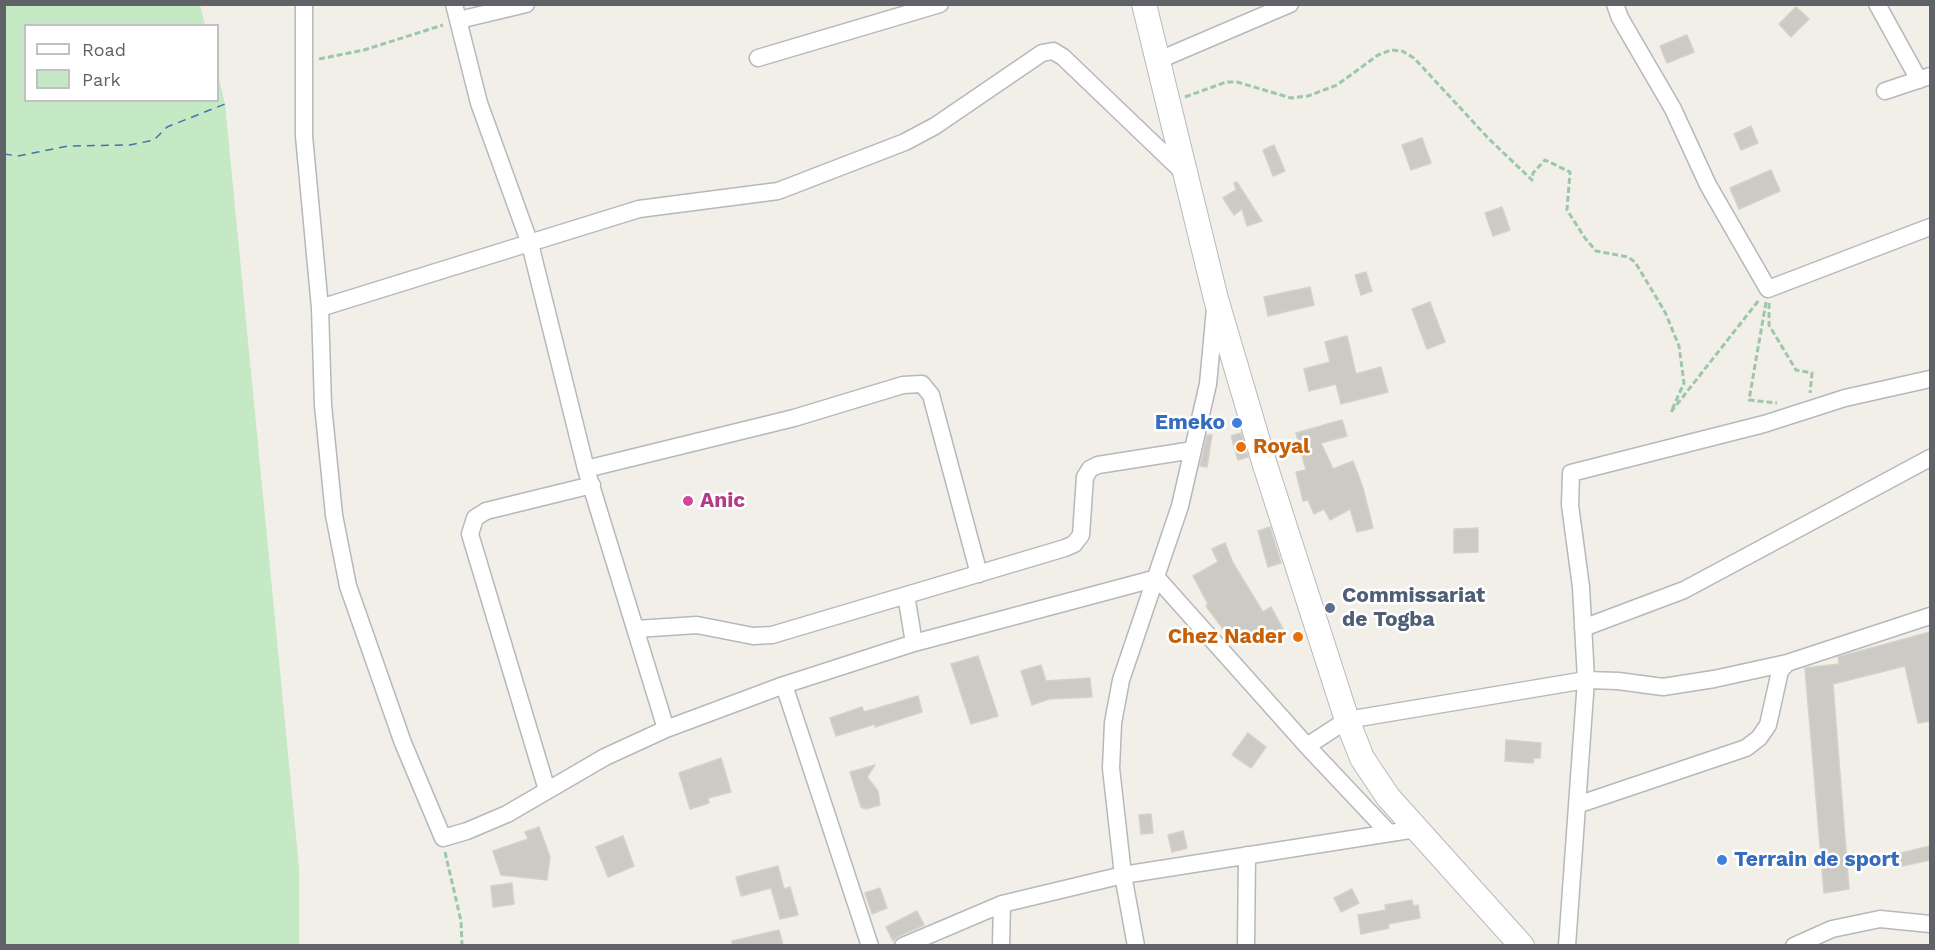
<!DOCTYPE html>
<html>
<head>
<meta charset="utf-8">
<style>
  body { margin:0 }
  #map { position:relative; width:1935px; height:950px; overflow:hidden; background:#f1efe8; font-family:"Work Sans",sans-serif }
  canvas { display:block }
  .frame { position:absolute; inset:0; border:6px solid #5f6368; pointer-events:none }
  .legend { position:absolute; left:24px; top:24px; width:195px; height:78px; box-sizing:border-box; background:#fff; border:2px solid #bfc1c3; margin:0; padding:8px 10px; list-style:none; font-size:18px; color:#5f6368 }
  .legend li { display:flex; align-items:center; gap:12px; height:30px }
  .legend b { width:30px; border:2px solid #bfc1c3 }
</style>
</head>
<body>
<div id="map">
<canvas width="1935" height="950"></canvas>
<div class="frame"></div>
<ul class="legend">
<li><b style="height:8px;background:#fff"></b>Road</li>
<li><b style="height:16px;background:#c5e8c5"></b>Park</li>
</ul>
</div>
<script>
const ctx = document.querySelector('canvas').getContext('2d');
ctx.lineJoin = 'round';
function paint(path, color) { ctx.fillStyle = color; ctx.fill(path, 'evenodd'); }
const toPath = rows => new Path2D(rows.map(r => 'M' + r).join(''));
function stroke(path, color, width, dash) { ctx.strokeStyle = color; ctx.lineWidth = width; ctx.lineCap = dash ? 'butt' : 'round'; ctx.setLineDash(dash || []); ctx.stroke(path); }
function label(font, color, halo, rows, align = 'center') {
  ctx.font = font + ' "Work Sans",sans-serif'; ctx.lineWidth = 5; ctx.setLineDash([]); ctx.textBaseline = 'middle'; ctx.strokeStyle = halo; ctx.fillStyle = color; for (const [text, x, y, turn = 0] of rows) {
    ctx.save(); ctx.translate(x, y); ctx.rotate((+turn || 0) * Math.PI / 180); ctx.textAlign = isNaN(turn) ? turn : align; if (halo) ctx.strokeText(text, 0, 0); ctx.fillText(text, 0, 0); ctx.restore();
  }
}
const green = toPath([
  [5,4,200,5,205,25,26,26,26,100,218,100,218,75,225,104,299,867,299,945,5,945]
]);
const ferry = toPath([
  [4,154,18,156,68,146,130,145,154,140,167,127,225,104]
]);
const building = toPath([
  [1796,7,1809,19,1791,37,1779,24,1796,7],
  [1687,35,1694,52,1667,63,1660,46,1687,35],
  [1751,126,1758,143,1741,150,1734,134,1751,126],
  [1422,138,1431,163,1411,170,1402,145,1422,138],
  [1274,145,1285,171,1273,176,1263,150,1274,145],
  [1771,170,1780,191,1739,209,1730,188,1771,170],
  [1237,182,1240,187,1262,221,1247,226,1242,209,1234,215,1223,198,1236,190,1234,183,1237,182],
  [1502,207,1510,230,1493,236,1485,213,1502,207],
  [1366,272,1372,291,1361,295,1355,275,1366,272],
  [1310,287,1314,305,1268,316,1264,297,1310,287],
  [1430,302,1445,342,1427,349,1412,309,1430,302],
  [1347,336,1356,374,1381,367,1388,392,1341,404,1336,384,1309,391,1304,369,1330,362,1325,342,1347,336],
  [1342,420,1347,436,1321,443,1333,469,1353,461,1363,488,1373,528,1357,532,1350,509,1330,520,1324,509,1314,514,1308,500,1303,501,1296,472,1306,470,1296,433,1342,420],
  [1241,433,1248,457,1238,460,1231,436,1241,433],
  [1207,435,1212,435,1207,467,1200,466,1207,435],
  [1270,527,1281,563,1268,567,1258,531,1270,527],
  [1478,528,1478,552,1454,553,1454,529,1478,528],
  [1225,543,1233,563,1263,612,1271,607,1283,629,1253,645,1248,636,1235,645,1206,606,1208,604,1193,576,1218,562,1212,549,1225,543],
  [1930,632,1930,721,1918,723,1905,666,1833,684,1849,889,1824,893,1805,668,1839,664,1838,657,1930,632],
  [978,656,998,716,971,724,951,664,978,656],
  [1041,665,1046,681,1090,678,1092,697,1049,699,1032,705,1021,671,1041,665],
  [918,696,922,712,875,727,875,724,836,736,830,718,862,707,864,712,918,696],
  [1248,733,1266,747,1251,768,1232,755,1248,733],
  [1506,740,1541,743,1540,758,1534,758,1533,763,1505,761,1506,740],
  [721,758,731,792,708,798,709,803,690,809,679,773,721,758],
  [875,765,867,777,878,791,880,805,866,809,861,807,850,772,875,765],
  [1151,814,1153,833,1141,834,1139,815,1151,814],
  [539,827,550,857,547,880,501,875,493,851,528,839,525,832,539,827],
  [1183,831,1187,848,1172,852,1168,835,1183,831],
  [623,836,634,866,608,877,596,847,623,836],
  [1930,846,1930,860,1898,867,1897,854,1930,846],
  [778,866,784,889,790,887,798,915,780,919,771,888,741,896,736,877,778,866],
  [512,883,514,904,493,907,491,886,512,883],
  [880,888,887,908,872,914,865,893,880,888],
  [1352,889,1359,903,1341,912,1334,898,1352,889],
  [1412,900,1413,906,1418,905,1420,918,1388,924,1389,928,1361,934,1358,915,1386,910,1385,905,1412,900],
  [917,911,924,925,899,936,893,941,886,927,917,911],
  [779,930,783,945,732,945,732,941,779,930]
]);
const path = toPath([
  [319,59,364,50,443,25],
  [1185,97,1226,82,1237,82,1291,98,1308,96,1337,85,1378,55,1391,50,1402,51,1414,58,1489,139,1532,180,1533,173,1545,160,1570,172,1567,210,1585,238,1596,251,1628,257,1635,262,1665,312,1679,346,1684,383,1671,412,1759,300],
  [1766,302,1749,400,1777,403],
  [1769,303,1769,325,1796,370,1812,373,1810,393],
  [445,852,461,921,462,946]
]);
const street = toPath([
  [304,4,304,136,320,308,323,405,334,515,348,586,403,743,443,838,467,831,507,814,605,757,666,729,784,685,914,643,1157,578,1307,746,1389,833],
  [454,4,479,103,530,244,586,469,666,729],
  [1615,4,1620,18,1673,109,1708,185,1768,289,1930,227],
  [1877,4,1919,80],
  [459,20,526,4],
  [758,58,940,4],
  [1159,60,1290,4],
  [1885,91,1930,76],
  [320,308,639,209,778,191,905,142,935,126,1042,53,1053,51,1063,57,1185,174],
  [586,469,794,418,903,385,922,384,931,395,979,574],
  [906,595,914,643],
  [1583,628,1684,590,1930,458],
  [636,629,697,625,753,636,772,635,1065,548,1074,544,1081,535,1085,477,1090,469,1098,465,1193,450],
  [784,685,870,946],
  [1307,746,1347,720,1586,680,1618,681,1663,687,1714,679,1787,663],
  [547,790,470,534,475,518,486,511,592,485],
  [1577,805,1746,748,1759,738,1768,725,1780,671,1787,663,1930,616],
  [903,946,1002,904,1123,875,1416,829],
  [1001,946,1002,904],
  [1136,946,1123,875,1111,768,1113,723,1121,680,1180,506,1208,384,1215,309],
  [1246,946,1247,855],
  [1567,946,1586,680,1581,587,1570,505,1571,473,1764,424,1845,398,1930,379],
  [1794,946,1832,929,1880,919,1930,924]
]);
const secondary = toPath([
  [1144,4,1216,299,1265,465,1347,720,1362,758,1388,797,1522,946]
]);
const markers = [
  [1237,423,6,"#3f7fe0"],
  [1241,447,6,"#e8710a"],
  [688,501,6,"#d1479c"],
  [1330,608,6,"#5c6f8a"],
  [1298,637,6,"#e8710a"],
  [1722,860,6,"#3f7fe0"]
];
const shopNames = [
  ["Emeko",1225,423],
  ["Terrain de sport",1734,860,"left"]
];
const foodNames = [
  ["Royal",1253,447],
  ["Chez Nader",1286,637,"right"]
];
const hotelNames = [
  ["Anic",700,501]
];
const serviceNames = [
  ["Commissariat",1342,596],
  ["de Togba",1342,620]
];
paint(green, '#c5e8c5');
stroke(ferry, '#4174aa', 1.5, [8, 6]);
paint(building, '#cccac5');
stroke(building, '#d6d1c6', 1.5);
stroke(street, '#b5b8bc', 19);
stroke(secondary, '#b6babf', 26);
stroke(path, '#9cc7a9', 3, [6, 3]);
stroke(street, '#fff', 16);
stroke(secondary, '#fff', 24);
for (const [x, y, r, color] of markers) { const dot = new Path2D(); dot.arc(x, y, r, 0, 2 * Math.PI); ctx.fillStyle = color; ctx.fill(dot); stroke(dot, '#fff', 2); }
label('bold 21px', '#366cbe', '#fff', shopNames, 'right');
label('bold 21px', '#c56008', '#fff', foodNames, 'left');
label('bold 21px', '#b23c85', '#fff', hotelNames, 'left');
label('bold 21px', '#4e5e75', '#fff', serviceNames, 'left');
</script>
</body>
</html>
